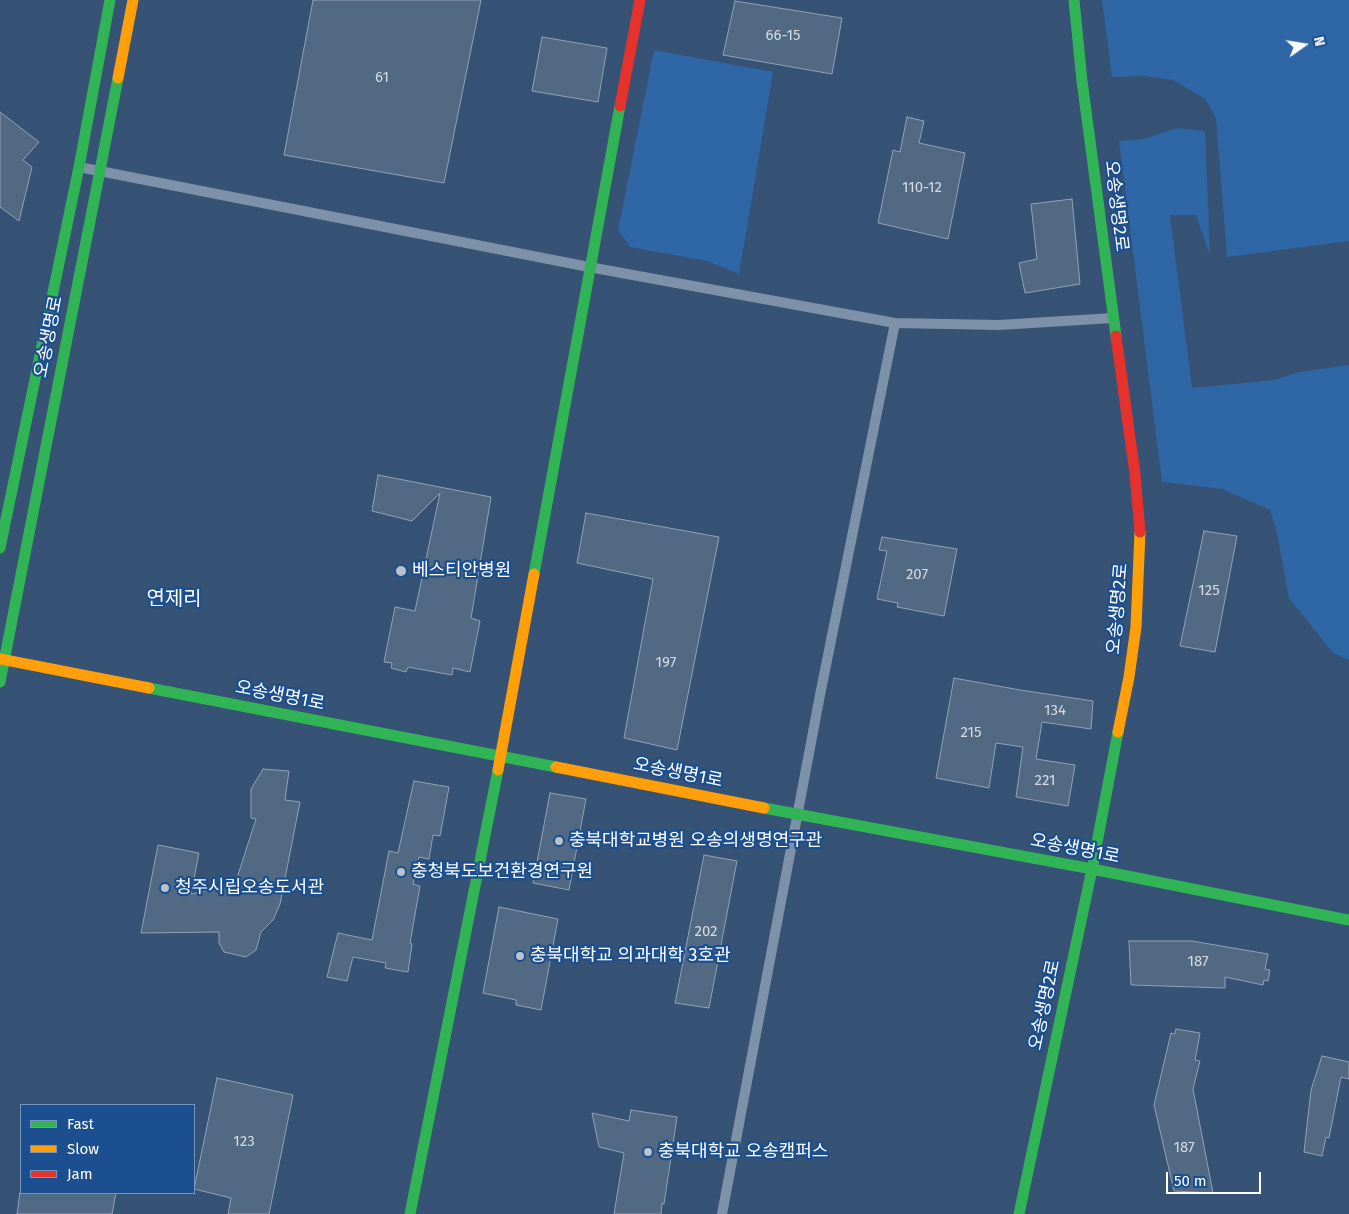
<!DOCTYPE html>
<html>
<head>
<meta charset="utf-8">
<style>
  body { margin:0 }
  #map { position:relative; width:1349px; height:1214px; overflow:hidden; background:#365274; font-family:"Fira Sans",sans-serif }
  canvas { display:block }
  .legend { position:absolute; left:20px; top:1104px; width:175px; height:90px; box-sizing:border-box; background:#1b4f8f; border:1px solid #7695bc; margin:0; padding:6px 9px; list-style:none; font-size:15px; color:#fff }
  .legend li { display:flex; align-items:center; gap:10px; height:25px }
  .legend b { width:25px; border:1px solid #7695bc }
  .north { position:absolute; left:1279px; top:20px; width:50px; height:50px; -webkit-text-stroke:4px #1b4f8f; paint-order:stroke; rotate:77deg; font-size:14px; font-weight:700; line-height:20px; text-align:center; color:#fff }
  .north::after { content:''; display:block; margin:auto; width:18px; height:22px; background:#fff; clip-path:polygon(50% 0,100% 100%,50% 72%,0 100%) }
  .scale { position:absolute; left:1166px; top:1172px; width:95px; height:22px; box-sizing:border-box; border:2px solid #fff; border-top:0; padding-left:6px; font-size:15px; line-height:18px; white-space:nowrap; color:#fff; -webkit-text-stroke:4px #1b4f8f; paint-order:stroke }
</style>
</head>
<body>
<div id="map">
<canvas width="1349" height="1214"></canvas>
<ul class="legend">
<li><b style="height:6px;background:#30b455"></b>Fast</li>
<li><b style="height:6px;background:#ff9f0a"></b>Slow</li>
<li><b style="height:6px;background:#e5322d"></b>Jam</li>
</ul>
<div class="north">N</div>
<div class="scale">50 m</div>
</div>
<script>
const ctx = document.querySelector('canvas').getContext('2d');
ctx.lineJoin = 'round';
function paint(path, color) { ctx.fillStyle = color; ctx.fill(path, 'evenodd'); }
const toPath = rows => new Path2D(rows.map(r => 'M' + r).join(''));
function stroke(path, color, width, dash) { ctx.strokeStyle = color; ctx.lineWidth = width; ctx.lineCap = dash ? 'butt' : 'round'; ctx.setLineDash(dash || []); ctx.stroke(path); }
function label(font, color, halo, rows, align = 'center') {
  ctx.font = font + ' "Fira Sans","Noto Sans KR",sans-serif'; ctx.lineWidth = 4.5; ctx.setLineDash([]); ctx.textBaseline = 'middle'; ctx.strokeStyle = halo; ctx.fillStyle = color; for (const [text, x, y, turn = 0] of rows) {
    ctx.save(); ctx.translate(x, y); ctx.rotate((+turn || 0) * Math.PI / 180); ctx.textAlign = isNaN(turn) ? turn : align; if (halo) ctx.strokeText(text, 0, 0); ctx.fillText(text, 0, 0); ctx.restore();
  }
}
const green = toPath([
  [1102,0,1349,0,1349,241,1227,257,1216,118,1205,99,1173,80,1144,76,1112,77],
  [654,50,773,72,739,274,707,261,630,247,618,230],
  [1176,128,1205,131,1210,256,1196,215,1170,215,1192,388,1274,380,1299,372,1349,365,1349,660,1333,653,1289,598,1277,533,1270,510,1222,489,1162,482,1119,141,1144,139]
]);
const building = toPath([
  [313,0,481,0,444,183,284,155,313,0],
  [735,1,842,18,832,74,723,55,735,1],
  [542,37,607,48,598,102,532,91,542,37],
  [0,112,39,142,23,160,32,167,19,221,0,207,0,112],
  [907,117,924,121,919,143,965,153,948,239,878,223,893,150,900,152,907,117],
  [1072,199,1080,284,1025,293,1019,263,1037,259,1031,204,1072,199],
  [378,475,491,497,471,618,480,621,470,672,453,668,452,675,408,667,406,672,391,668,392,663,384,662,395,607,415,611,440,493,412,521,372,511,378,475],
  [586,513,719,537,677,750,624,738,653,579,577,563,586,513],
  [1204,531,1237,536,1215,652,1180,646,1204,531],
  [882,537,957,549,944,616,897,607,898,603,877,599,887,551,879,550,882,537],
  [954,678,1020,690,1093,701,1091,729,1042,722,1036,759,1075,765,1068,806,1016,797,1023,747,996,743,989,788,936,778,954,678],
  [263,769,289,771,285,800,300,802,280,904,273,920,261,932,256,950,246,957,224,952,219,943,219,932,141,933,158,845,199,853,191,894,235,884,256,819,251,818,251,789,263,769],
  [414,781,449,787,440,836,433,835,429,859,419,857,413,884,420,886,410,943,412,944,408,972,385,968,386,963,353,957,347,981,327,977,338,933,372,940,389,851,398,853,414,781],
  [550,793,586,799,569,890,533,883,550,793],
  [704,855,737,861,709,1008,675,1003,704,855],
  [499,907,558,919,541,1010,516,1005,516,1000,483,993,499,907],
  [1129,941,1192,941,1268,954,1265,969,1270,970,1268,981,1264,980,1263,985,1225,977,1225,988,1131,985,1129,941],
  [1176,1029,1200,1033,1195,1060,1200,1061,1193,1089,1213,1193,1174,1191,1154,1105,1171,1033,1175,1034,1176,1029],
  [1322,1056,1349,1062,1349,1079,1341,1077,1329,1138,1326,1137,1322,1156,1304,1152,1311,1090,1322,1056],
  [217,1078,293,1095,269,1214,228,1214,231,1198,194,1189,217,1078],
  [631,1110,677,1117,664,1204,662,1203,661,1214,614,1214,624,1153,599,1147,592,1113,629,1121,631,1110],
  [20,1193,116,1193,112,1214,17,1214,20,1193]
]);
const street = toPath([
  [79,167,589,267,895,323,999,325,1113,318],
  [722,1214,820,695,895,323]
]);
const fast = toPath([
  [1074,0,1082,81,1116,336],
  [0,548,79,167,110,0],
  [534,574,620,106],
  [0,682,118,78],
  [149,688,556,767],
  [764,808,1092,869,1349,920],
  [410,1214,498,770],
  [1019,1214,1092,869,1118,732]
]);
const slow = toPath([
  [118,78,133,0],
  [0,659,149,688],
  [1118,732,1129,677,1136,627,1140,532],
  [556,767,764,808],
  [498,770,534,574]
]);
const jam = toPath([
  [620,106,640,0],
  [1116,336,1135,474,1140,532]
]);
const markers = [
  [401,571,6,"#b9c2ce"],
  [559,841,5,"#b9c2ce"],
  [401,872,5,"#b9c2ce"],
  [165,888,5,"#b9c2ce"],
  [520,956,5,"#b9c2ce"],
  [648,1152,5,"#b9c2ce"]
];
const numberNames = [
  ["66-15",783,36],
  ["61",382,78],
  ["110-12",922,188],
  ["207",917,575],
  ["125",1209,591],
  ["197",666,663],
  ["134",1055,711],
  ["215",971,733],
  ["221",1045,781],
  ["202",706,932],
  ["187",1198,962],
  ["123",244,1142],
  ["187",1184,1148]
];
const streetNames = [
  ["오송생명2로",1116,206,83],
  ["오송생명로",49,337,-79],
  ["오송생명2로",1118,609,-85],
  ["오송생명1로",280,696,11],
  ["오송생명1로",678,773,11],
  ["오송생명1로",1075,849,11],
  ["오송생명2로",1045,1005,-78]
];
const poiNames = [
  ["베스티안병원",412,571],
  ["충북대학교병원 오송의생명연구관",569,841],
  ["충청북도보건환경연구원",411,872],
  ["청주시립오송도서관",175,888],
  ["충북대학교 의과대학 3호관",530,956],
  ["충북대학교 오송캠퍼스",658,1152]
];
const quarterNames = [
  ["연제리",174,599]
];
paint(green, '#2f66a5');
paint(building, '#526984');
stroke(building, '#92a2b6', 1);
stroke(street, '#7d92a8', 10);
stroke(fast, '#30b455', 11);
stroke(slow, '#ff9f0a', 11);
stroke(jam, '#e5322d', 11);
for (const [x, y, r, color] of markers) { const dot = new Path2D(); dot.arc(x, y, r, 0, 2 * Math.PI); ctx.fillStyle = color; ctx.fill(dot); stroke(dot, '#1b4f8f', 2); }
label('15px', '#d4dae0', null, numberNames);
label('18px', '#fff', '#1b4f8f', streetNames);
label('18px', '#fff', '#1b4f8f', poiNames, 'left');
label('20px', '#fff', '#1b4f8f', quarterNames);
</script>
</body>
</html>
